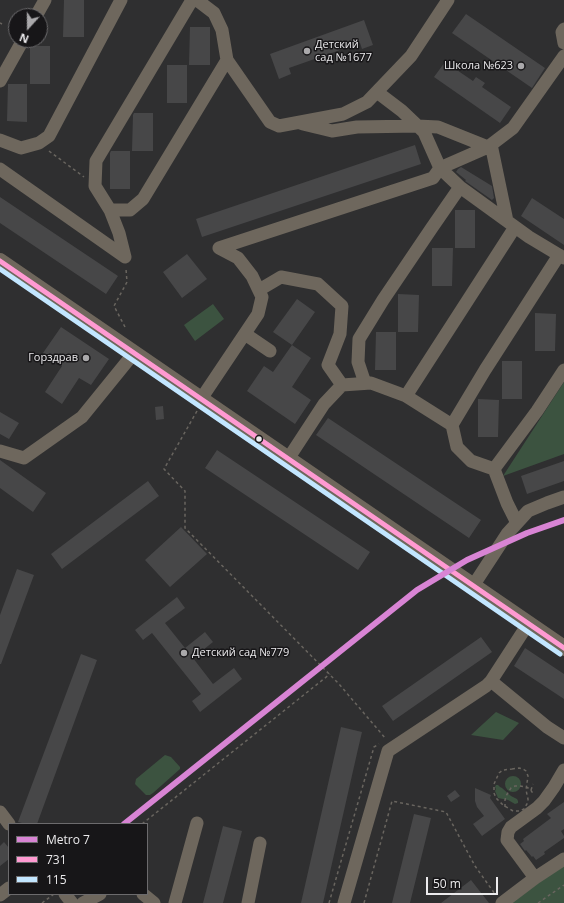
<!DOCTYPE html>
<html>
<head>
<meta charset="utf-8">
<style>
  body { margin:0 }
  #map { position:relative; width:564px; height:903px; overflow:hidden; background:#2f2f30; font-family:"Open Sans",sans-serif }
  canvas { display:block }
  .legend { position:absolute; left:8px; top:823px; width:140px; height:72px; box-sizing:border-box; background:#171618; border:1px solid #6c6b6d; margin:0; padding:5px 7px; list-style:none; font-size:12px; color:#ecebed }
  .legend li { display:flex; align-items:center; gap:8px; height:20px }
  .legend b { width:20px; border:1px solid #6c6b6d }
  .north { position:absolute; left:8px; top:8px; width:40px; height:40px; box-sizing:border-box; background:#171618; border:1px solid #6c6b6d; border-radius:50%; rotate:201deg; font-size:11px; font-weight:700; line-height:16px; text-align:center; color:#ecebed }
  .north::after { content:''; display:block; margin:auto; width:14px; height:18px; background:#aaa9ab; clip-path:polygon(50% 0,100% 100%,50% 72%,0 100%) }
  .scale { position:absolute; left:426px; top:877px; width:72px; height:18px; box-sizing:border-box; border:2px solid #ecebed; border-top:0; padding-left:5px; font-size:12px; line-height:14px; white-space:nowrap; color:#ecebed; -webkit-text-stroke:3px #171618; paint-order:stroke }
</style>
</head>
<body>
<div id="map">
<canvas width="564" height="903"></canvas>
<ul class="legend">
<li><b style="height:5px;background:#d884d4"></b>Metro 7</li>
<li><b style="height:5px;background:#ff9ad2"></b>731</li>
<li><b style="height:5px;background:#c2e6ff"></b>115</li>
</ul>
<div class="north">N</div>
<div class="scale">50 m</div>
</div>
<script>
const ctx = document.querySelector('canvas').getContext('2d');
ctx.lineJoin = 'round';
function paint(path, color) { ctx.fillStyle = color; ctx.fill(path, 'evenodd'); }
const toPath = rows => new Path2D(rows.map(r => 'M' + r).join(''));
function stroke(path, color, width, dash) { ctx.strokeStyle = color; ctx.lineWidth = width; ctx.lineCap = dash ? 'butt' : 'round'; ctx.setLineDash(dash || []); ctx.stroke(path); }
function label(font, color, halo, rows, align = 'center') {
  ctx.font = font + ' "Open Sans",sans-serif'; ctx.lineWidth = 3; ctx.setLineDash([]); ctx.textBaseline = 'middle'; ctx.strokeStyle = halo; ctx.fillStyle = color; for (const [text, x, y, turn = 0] of rows) {
    ctx.save(); ctx.translate(x, y); ctx.rotate((+turn || 0) * Math.PI / 180); ctx.textAlign = isNaN(turn) ? turn : align; if (halo) ctx.strokeText(text, 0, 0); ctx.fillText(text, 0, 0); ctx.restore();
  }
}
const green = toPath([
  [213,304,224,319,195,341,184,325],
  [564,382,564,454,503,476],
  [496,712,519,723,503,740,471,735],
  [165,755,171,757,180,767,180,769,153,793,150,795,146,795,135,784,136,779],
  '505 784a8 8 0 1 1 16 0a8 8 0 1 1-16 0Z',
  [496,785,498,785,500,787,502,788,511,796,517,799,518,801,518,803,515,804,508,800,498,798,495,791,496,789,495,787],
  [564,864,564,903,511,903]
]);
const building = toPath([
  [64,0,84,0,84,37,63,37],
  [466,14,545,68,532,88,452,33],
  [364,20,373,45,362,49,360,43,289,68,291,74,279,79,270,54],
  [190,27,210,27,210,65,189,65],
  [30,46,50,46,50,84,30,84],
  [445,62,473,81,476,77,485,83,482,87,511,107,500,123,434,77],
  [167,65,187,65,187,103,167,103],
  [8,84,27,84,27,122,7,121],
  [134,113,153,113,153,151,132,151,133,115],
  [415,145,421,164,202,237,196,219],
  [111,151,130,151,130,189,110,189,110,153],
  [461,167,492,186,494,198,492,200,465,181,466,180,456,172,458,169],
  [0,197,118,276,106,294,0,223],
  [532,198,564,219,564,245,521,216],
  [455,210,475,210,475,248,455,248],
  [432,248,453,248,452,286,432,286],
  [187,254,207,279,182,298,163,272],
  [398,294,419,295,418,332,398,332],
  [297,299,315,312,292,345,273,332],
  [535,313,556,314,555,351,535,351],
  [61,327,109,359,91,385,79,378,62,404,45,392,62,366,43,353],
  [376,332,396,332,396,370,375,370],
  [292,345,311,358,292,387,311,400,295,424,247,391,264,366,273,372],
  [502,361,522,361,522,399,502,399],
  [478,399,499,400,498,437,478,437],
  [163,406,164,419,156,420,155,407],
  [0,412,19,423,9,439,0,434],
  [328,418,481,520,469,538,316,435],
  [217,450,370,552,358,570,205,468],
  [0,460,46,493,33,512,0,488],
  [564,461,564,481,527,494,521,476],
  [148,481,159,496,62,569,51,554],
  [181,527,207,554,170,587,145,560],
  [17,569,34,575,1,664,0,664,0,615],
  [177,597,185,608,165,623,185,648,205,632,213,642,193,658,213,684,234,668,242,679,200,712,192,701,201,694,152,633,143,640,135,630],
  [481,637,492,652,393,721,382,706],
  [525,648,564,674,564,699,514,666],
  [81,654,97,660,37,824,26,824,18,822],
  [341,727,362,732,358,749,323,903,301,903],
  [475,788,491,795,490,798,505,819,482,836,473,824,484,816,477,807,475,801],
  [455,790,460,796,451,802,447,796],
  [564,802,564,829,561,831,564,836,564,838,544,852,545,854,536,860,533,856,532,857,526,850,525,851,520,844,524,841,523,839,551,818,547,814],
  [414,814,431,818,410,903,392,903],
  [223,826,242,831,223,903,203,903],
  [4,842,9,848,9,859,0,866,0,846],
  [471,880,489,903,441,903]
]);
const path = toPath([
  [0,23,2,24],
  [49,151,84,177],
  [125,327,114,306,127,282,126,269],
  [197,411,164,469,185,491,185,528,339,684,386,739],
  [512,769,519,768,523,769,526,771,528,776,526,790,528,799,528,802,524,809,519,811,513,811,503,805,496,798,494,793,494,784,499,773,503,770,512,769],
  [531,790,533,784],
  [505,807,505,800,506,796,511,788,515,786,520,786,526,787,530,789,534,795],
  [142,824,330,674],
  [42,903,54,894],
  [329,903,374,747,379,744],
  [364,903,392,801,446,812,475,866,495,894],
  [538,903,564,885]
]);
const minor = toPath([
  [192,0,96,161,95,186,110,210,130,210,143,199,227,60],
  [197,0,214,13,222,30,227,60,270,122,279,126,343,114,367,102,411,56,448,0],
  [36,16,45,0],
  [564,29,562,32,564,43],
  [0,81,23,40],
  [377,92,402,111,424,132,440,168,460,187,529,237,564,258],
  [303,124,332,131,357,127,417,126,438,127,488,147,492,149,507,221],
  [0,140,21,148,39,143,49,136,121,0],
  [0,169,125,257,119,233,110,210],
  [259,290,281,277,318,284,342,306,340,334,328,365,342,385],
  [245,334,270,351],
  [365,383,358,362,359,339,383,300,431,229,460,187],
  [406,396,515,227],
  [201,399,258,314,262,297,252,276,238,258,219,248,433,178,440,168,488,147,513,128,564,56],
  [452,425,485,370,559,255],
  [0,451,24,458,82,417,134,353],
  [288,459,324,404,342,385,371,383,406,396,452,425,457,447,471,461,494,469,507,503,517,523],
  [494,469,537,411,564,370],
  [473,586,507,534,528,511,547,503,564,497],
  [528,624,491,681,547,727,564,738],
  [0,812,9,824],
  [535,878,507,840,508,832,511,827,537,808,544,801,554,787,564,770],
  [65,894,72,903],
  [143,894,154,903],
  [0,895,9,888],
  [83,903,100,894],
  [175,903,197,823],
  [248,903,260,843],
  [344,903,388,751,486,686,491,681],
  [502,903,535,878,564,859]
]);
const major = toPath([
  [0,261,564,648]
]);
const bus1 = toPath([
  [0,261,564,648]
]);
const bus2 = toPath([
  [0,269,560,654]
]);
const metro1 = toPath([
  [124,824,417,590,467,560,527,533,564,520]
]);
const markers = [
  [307,51,4,"#aaa9ab"],
  [521,66,4,"#aaa9ab"],
  [86,358,4,"#aaa9ab"],
  [259,439,3.5,"#ecebed"],
  [184,653,4,"#aaa9ab"]
];
const poiNames = [
  ["Детский",315,45],
  ["сад №1677",315,58],
  ["Школа №623",513,66,"right"],
  ["Горздрав",78,358,"right"],
  ["Детский сад №779",192,653]
];
paint(green, '#3c5340');
paint(building, '#474748');
stroke(path, '#69655f', 1.5, [3, 3]);
stroke(minor, '#6e675d', 13);
stroke(major, '#6f675c', 16);
stroke(bus1, '#ff9ad2', 5);
stroke(bus2, '#c2e6ff', 5);
stroke(metro1, '#d884d4', 6);
for (const [x, y, r, color] of markers) { const dot = new Path2D(); dot.arc(x, y, r, 0, 2 * Math.PI); ctx.fillStyle = color; ctx.fill(dot); stroke(dot, '#171618', 1.5); }
label('11px', '#ecebed', '#171618', poiNames, 'left');
</script>
</body>
</html>
